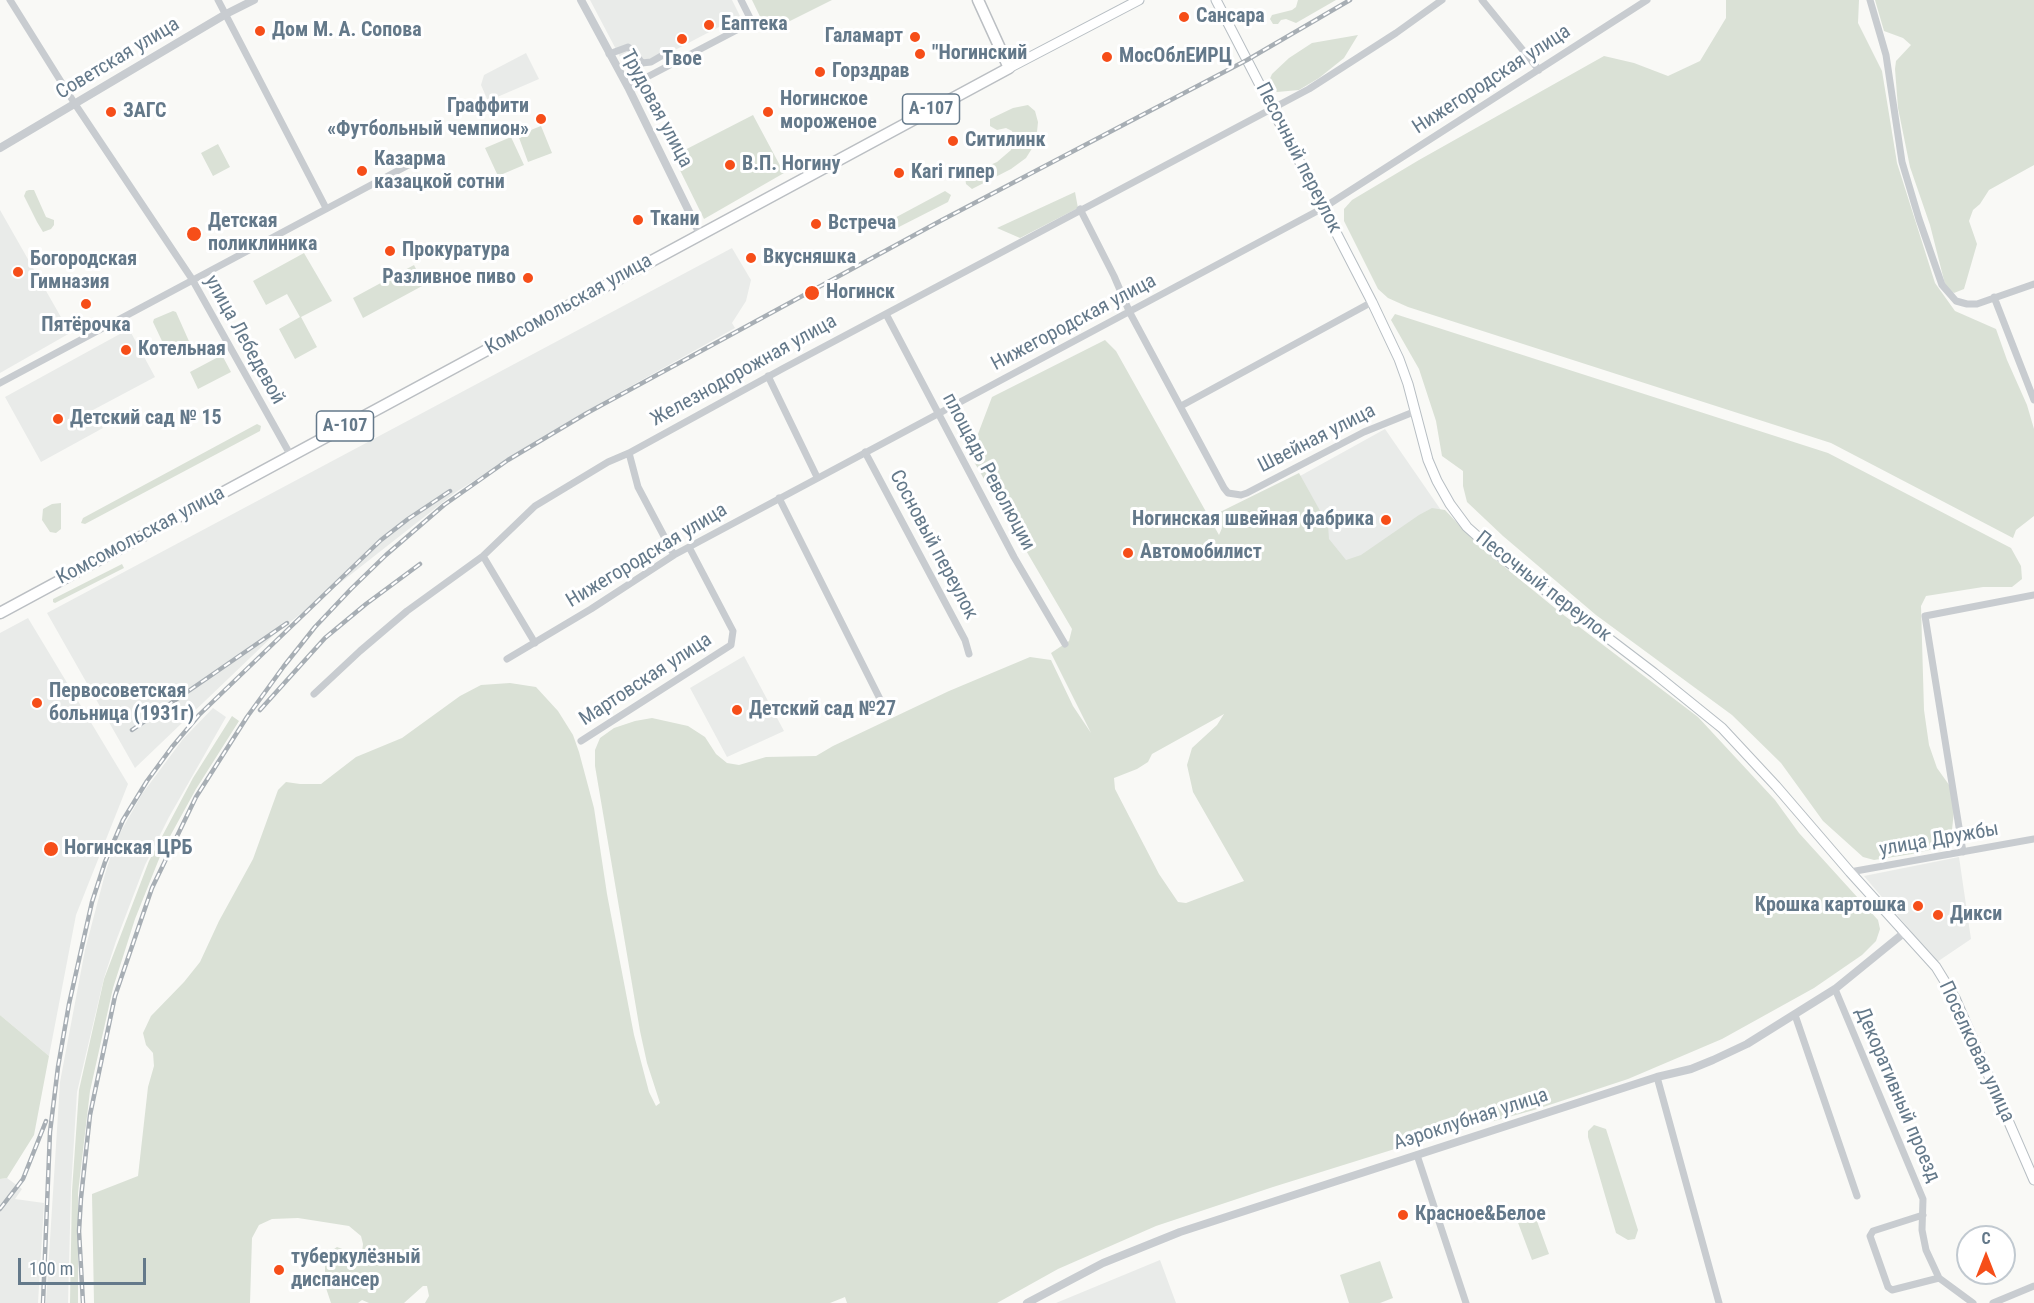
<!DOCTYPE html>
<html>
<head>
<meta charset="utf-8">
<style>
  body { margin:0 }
  #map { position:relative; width:2034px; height:1303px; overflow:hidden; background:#f9f9f6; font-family:"Roboto Condensed",sans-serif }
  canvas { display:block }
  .north { position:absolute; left:1956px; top:1225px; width:60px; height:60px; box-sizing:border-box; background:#fff; border:2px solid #c1c9d0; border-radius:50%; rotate:0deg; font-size:16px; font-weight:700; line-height:24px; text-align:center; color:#64798a }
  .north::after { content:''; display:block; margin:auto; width:21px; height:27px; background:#f64e19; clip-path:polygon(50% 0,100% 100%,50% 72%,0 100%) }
  .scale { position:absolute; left:18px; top:1258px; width:128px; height:27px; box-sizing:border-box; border:3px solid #64798a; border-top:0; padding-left:8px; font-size:18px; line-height:21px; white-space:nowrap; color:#64798a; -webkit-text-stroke:4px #fff; paint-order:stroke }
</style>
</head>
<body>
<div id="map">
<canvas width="2034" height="1303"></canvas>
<div class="north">С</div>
<div class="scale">100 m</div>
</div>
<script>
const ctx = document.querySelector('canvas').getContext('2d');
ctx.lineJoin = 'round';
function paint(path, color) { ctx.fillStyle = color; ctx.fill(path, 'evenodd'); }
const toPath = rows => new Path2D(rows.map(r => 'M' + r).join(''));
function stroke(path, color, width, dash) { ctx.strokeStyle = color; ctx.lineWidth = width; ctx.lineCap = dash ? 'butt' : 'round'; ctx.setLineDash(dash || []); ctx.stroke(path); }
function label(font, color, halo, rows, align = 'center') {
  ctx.font = font + ' "Roboto Condensed",sans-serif'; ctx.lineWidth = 6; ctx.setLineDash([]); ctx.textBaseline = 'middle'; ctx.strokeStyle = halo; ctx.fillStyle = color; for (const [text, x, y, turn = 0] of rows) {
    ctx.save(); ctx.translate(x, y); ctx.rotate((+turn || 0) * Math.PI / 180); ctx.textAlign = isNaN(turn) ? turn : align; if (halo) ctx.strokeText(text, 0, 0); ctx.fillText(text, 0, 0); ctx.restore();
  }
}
const built = toPath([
  [590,0,732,0,740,16,629,74],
  [526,53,539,79,488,101,481,85,484,75],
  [0,210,70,333,0,373],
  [732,248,751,280,746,301,732,323,735,328,581,414,456,492,275,634,135,768,47,613],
  [129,329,155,377,93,410,103,428,41,462,5,397],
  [1385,429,1443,513,1346,572,1291,481],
  [28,618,128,784,76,915,49,1056,0,1015,0,633],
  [744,656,784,731,727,757,690,688],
  [213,708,226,717,169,817,145,865,116,941,104,978,77,1092,71,1189,68,1303,46,1303,60,1082,85,950,105,874,116,840,142,794,183,739],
  [1959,857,1971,939,1937,962,1864,876],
  [7,1178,22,1189,15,1199,44,1203,38,1303,0,1303,0,1179],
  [1160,1260,1176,1303,1056,1303]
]);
const green = toPath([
  [752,0,832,0,774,29,774,28,767,31],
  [1298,0,1336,0,1296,23,1286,19,1281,20,1278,24,1273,24,1270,19,1272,15,1292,10,1296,7],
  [1726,0,1859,0,1858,23,1882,71,1897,163,1935,283,1955,311,1996,329,2007,360,2027,405,2034,429,2034,516,2016,530,2013,538,1831,443,1408,307,1388,298,1378,289,1344,221,1344,209,1352,200,1419,160,1604,56,1634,63,1668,76,1700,61,1726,18],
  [1875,0,2034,0,2034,165,1989,190,1980,204,1973,210,1969,221,1977,244,1964,289,1954,293,1946,288,1930,225,1910,167,1898,108,1895,69,1896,61,1911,45,1903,38,1884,31],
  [1358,35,1344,58,1319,78,1299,90,1277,92,1268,83,1272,74,1289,58,1312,43],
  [1028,105,1035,111,1038,122,1036,142,1026,158,1011,169,972,189,966,184,965,176,997,162,1011,150,1014,137,1012,131,1006,128,997,130,990,126,990,119,1013,108],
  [753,115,784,173,704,219,673,156],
  [541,126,552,153,528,162,518,135],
  [511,137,524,165,498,176,485,148],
  [218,144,230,167,213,176,201,153],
  [29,190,34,190,46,217,54,220,54,225,51,229,43,232,37,222,24,196,26,191],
  [945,191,951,195,948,202,893,230,889,227,889,221],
  [1075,192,1078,208,1020,238,997,228],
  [304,253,332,301,301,317,317,347,295,359,279,329,300,317,287,294,266,305,253,281],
  [414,265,424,285,363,318,353,298],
  [173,311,176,312,192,348,173,358,170,358,153,322,154,319],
  [1395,314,1828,453,2011,548,2021,566,2022,579,2012,587,1983,587,1926,596,1921,606,1924,710,1929,745,1937,768,1952,789,1955,802,1951,839,1938,848,1912,854,1874,860,1863,857,1823,821,1781,763,1732,715,1596,615,1503,536,1467,502,1463,486,1463,471,1442,456,1436,421,1419,369,1391,320],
  [1105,340,1116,351,1219,535,1222,528,1220,512,1299,473,1328,525,1329,539,1346,560,1361,555,1419,515,1432,508,1445,510,1479,546,1561,613,1698,717,1775,800,1799,833,1878,920,1880,929,1876,941,1862,955,1814,988,1722,1039,1628,1079,1534,1110,1414,1143,1273,1187,1156,1226,1058,1269,997,1303,847,1303,845,1297,830,1303,425,1303,429,1296,427,1286,423,1286,404,1303,369,1303,362,1300,358,1303,331,1303,325,1285,325,1265,328,1253,337,1247,345,1250,349,1259,356,1260,362,1253,363,1244,361,1236,349,1226,298,1218,272,1219,259,1225,252,1238,250,1303,94,1303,92,1194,138,1176,148,1087,154,1066,153,1053,146,1045,143,1033,151,1016,184,982,200,962,219,921,253,859,278,790,286,782,300,784,321,784,356,757,402,738,460,696,481,685,510,683,536,687,558,711,573,735,579,752,594,808,607,894,634,1035,649,1092,656,1106,660,1103,647,1063,640,1031,595,766,595,750,600,738,614,728,635,721,652,718,688,726,705,737,716,754,727,763,739,765,766,757,816,756,833,746,949,691,1030,657,1051,660,1073,706,1091,733,1051,653,1069,641,1072,629,970,455,992,397],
  [1224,714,1217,725,1192,748,1187,765,1193,792,1244,881,1186,903,1178,902,1159,874,1115,789,1114,778,1137,769,1148,762,1152,754],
  [222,355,231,372,198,389,190,372],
  [257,424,261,426,260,431,85,524,81,523,83,518],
  [61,503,61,529,56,533,50,532,42,520,43,509,52,504],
  [122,564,124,568,55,603,53,602,53,599],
  [232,716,239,721,196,789,163,849,135,919,113,988,90,1091,78,1193,78,1303,70,1303,72,1191,79,1090,104,979,149,861,193,778],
  [0,1015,49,1056,34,1135,7,1178,0,1179],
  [1594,1125,1606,1129,1638,1230,1635,1239,1628,1240,1616,1233,1588,1137,1588,1131],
  [1534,1213,1549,1254,1532,1260,1517,1220],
  [1380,1261,1393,1298,1380,1303,1349,1303,1340,1275]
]);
const minor = toPath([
  [10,0,75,104,192,279,291,456],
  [218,0,326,208],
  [1482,0,1539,70],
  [1870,0,1886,55,1902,162,1919,219,1942,285,1956,301,1967,304,1977,304,2034,284],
  [609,54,628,47,634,52,642,63,651,62,663,55,676,64],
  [628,87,752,22,741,0],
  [1080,209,1114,276,1130,313,1224,488,1228,493,1241,495,1247,493,1364,432,1416,411],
  [1994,297,2034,400],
  [886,314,1014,557,1065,644],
  [768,376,817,477],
  [0,383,416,161],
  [1181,406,1372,302],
  [865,452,965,640,969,654],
  [629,453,638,487,674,555],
  [779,498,880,699],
  [483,556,535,643],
  [507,659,591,609,674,555,1323,208,1647,0],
  [314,694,360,651,407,611,483,556,535,506,608,462,629,453,782,369,1309,89,1396,33,1442,0],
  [581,741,731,645,733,631,689,547],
  [1963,852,1925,616,2034,595],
  [1850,872,2034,839],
  [1835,989,1923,1199,1922,1230,1926,1250,1939,1278,1973,1303],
  [1795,1015,1857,1196],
  [1657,1077,1719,1303],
  [1417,1155,1466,1303],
  [1923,1215,1873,1231,1870,1236,1888,1287,1892,1290,1939,1278],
  [1993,1303,2034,1286]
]);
const tertiary = toPath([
  [581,0,628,87,700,234],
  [0,148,226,14,254,0],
  [1027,1303,1103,1263,1180,1232,1657,1077,1691,1069,1713,1060,1747,1044,1835,989,1905,932]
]);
const secondary = toPath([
  [1216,0,1372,302,1399,359,1408,384,1428,460,1437,481,1450,504,1467,527,1495,552,1654,673,1722,728,1776,786,1850,872,1936,967,1955,998,2034,1180],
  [1009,68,1139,0]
]);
const primary = toPath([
  [0,613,1009,68,978,0]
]);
const rail = toPath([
  [260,710,325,638,366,604,420,564],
  [132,730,287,623],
  [0,1209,23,1179,46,1121],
  [43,1303,50,1132,58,1067,69,1004,92,902,105,862,123,820,147,781,172,747,199,715,381,540,408,519,450,491],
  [83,1303,79,1231,81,1198,90,1115,115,996,152,888,196,797,247,717,284,666,315,627,351,589,386,555,444,505,508,460,587,413,942,220,1247,60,1350,0]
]);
const markers = [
  [1184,17,6,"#f64e19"],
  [709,25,6,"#f64e19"],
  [260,31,6,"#f64e19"],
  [915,37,6,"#f64e19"],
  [682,39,6,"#f64e19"],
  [920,54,6,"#f64e19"],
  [1107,57,6,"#f64e19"],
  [820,72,6,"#f64e19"],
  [111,112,6,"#f64e19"],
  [768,112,6,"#f64e19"],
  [541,119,6,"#f64e19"],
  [953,141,6,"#f64e19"],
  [730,165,6,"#f64e19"],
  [362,171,6,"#f64e19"],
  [899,173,6,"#f64e19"],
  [638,220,6,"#f64e19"],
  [816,224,6,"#f64e19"],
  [194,234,8,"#f64e19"],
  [390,251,6,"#f64e19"],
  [751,258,6,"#f64e19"],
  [18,272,6,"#f64e19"],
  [528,278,6,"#f64e19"],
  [812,293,8,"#f64e19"],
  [86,304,6,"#f64e19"],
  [126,350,6,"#f64e19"],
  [58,419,6,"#f64e19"],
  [1386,520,6,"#f64e19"],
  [1128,553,6,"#f64e19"],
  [37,703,6,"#f64e19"],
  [737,710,6,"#f64e19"],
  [51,849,8,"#f64e19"],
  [1918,906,6,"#f64e19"],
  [1938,915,6,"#f64e19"],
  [1403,1215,6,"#f64e19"],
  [279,1270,6,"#f64e19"]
];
const shields = [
  [931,109,57],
  [345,426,57]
];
const shieldNames = [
  ["А-107",931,109],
  ["А-107",345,426]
];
const poiNames = [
  ["Сансара",1196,17],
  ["Еаптека",721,25],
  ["Дом М. А. Сопова",272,31],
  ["Галамарт",903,37,"right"],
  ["\"Ногинский",932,54],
  ["МосОблЕИРЦ",1119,57],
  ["Твое",682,60,"center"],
  ["Горздрав",832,72],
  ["Ногинское",780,100],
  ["мороженое",780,123],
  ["Граффити",529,107,"right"],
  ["«Футбольный чемпион»",529,130,"right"],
  ["ЗАГС",123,112],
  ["Ситилинк",965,141],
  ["Казарма",374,160],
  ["казацкой сотни",374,183],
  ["В.П. Ногину",742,165],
  ["Kari гипер",911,173],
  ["Ткани",650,220],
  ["Детская",208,222],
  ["поликлиника",208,245],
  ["Встреча",828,224],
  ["Прокуратура",402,251],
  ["Вкусняшка",763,258],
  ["Богородская",30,260],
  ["Гимназия",30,283],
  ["Разливное пиво",516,278,"right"],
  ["Ногинск",826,293],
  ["Пятёрочка",86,326,"center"],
  ["Котельная",138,350],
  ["Детский сад № 15",70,419],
  ["Ногинская швейная фабрика",1374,520,"right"],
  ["Автомобилист",1140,553],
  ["Первосоветская",49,692],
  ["больница (1931г)",49,715],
  ["Детский сад №27",749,710],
  ["Ногинская ЦРБ",64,849],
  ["Крошка картошка",1906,906,"right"],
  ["Дикси",1950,915],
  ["Красное&Белое",1415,1215],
  ["туберкулёзный",291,1258],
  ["диспансер",291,1281]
];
const streetNames = [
  ["Советская улица",118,59,-31],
  ["Нижегородская улица",1492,80,-33],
  ["Трудовая улица",656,109,62],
  ["Песочный переулок",1298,158,63],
  ["Комсомольская улица",569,305,-29],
  ["Нижегородская улица",1074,323,-28],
  ["улица Лебедевой",244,340,61],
  ["Железнодорожная улица",744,371,-29],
  ["Швейная улица",1317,439,-27],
  ["площадь Революции",988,472,62],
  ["Комсомольская улица",141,536,-28],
  ["Сосновый переулок",933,545,62],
  ["Нижегородская улица",647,556,-31],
  ["Песочный переулок",1543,587,38],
  ["Мартовская улица",646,680,-33],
  ["улица Дружбы",1939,840,-10],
  ["Поселковая улица",1976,1052,65],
  ["Декоративный проезд",1897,1095,67],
  ["Аэроклубная улица",1471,1120,-18]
];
paint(built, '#e9ebe9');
paint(green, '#dae1d6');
stroke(secondary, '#b7bec3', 11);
stroke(primary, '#bbbfc3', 13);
stroke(minor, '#c8ccd0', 7);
stroke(tertiary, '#c8ccd0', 8);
stroke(secondary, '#fff', 9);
stroke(primary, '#fff', 10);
stroke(rail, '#a7aeb4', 4.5);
stroke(rail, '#fff', 2, [7]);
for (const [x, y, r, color] of markers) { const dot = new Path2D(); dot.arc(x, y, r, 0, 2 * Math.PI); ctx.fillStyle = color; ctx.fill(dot); stroke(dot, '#fff', 2); }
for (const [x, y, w] of shields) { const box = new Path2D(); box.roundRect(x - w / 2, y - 15, w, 30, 4.5); ctx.fillStyle = '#fff'; ctx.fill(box); stroke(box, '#64798a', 1.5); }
label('bold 18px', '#64798a', null, shieldNames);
label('bold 20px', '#64798a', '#fff', poiNames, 'left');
label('20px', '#64798a', '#fff', streetNames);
</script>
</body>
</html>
